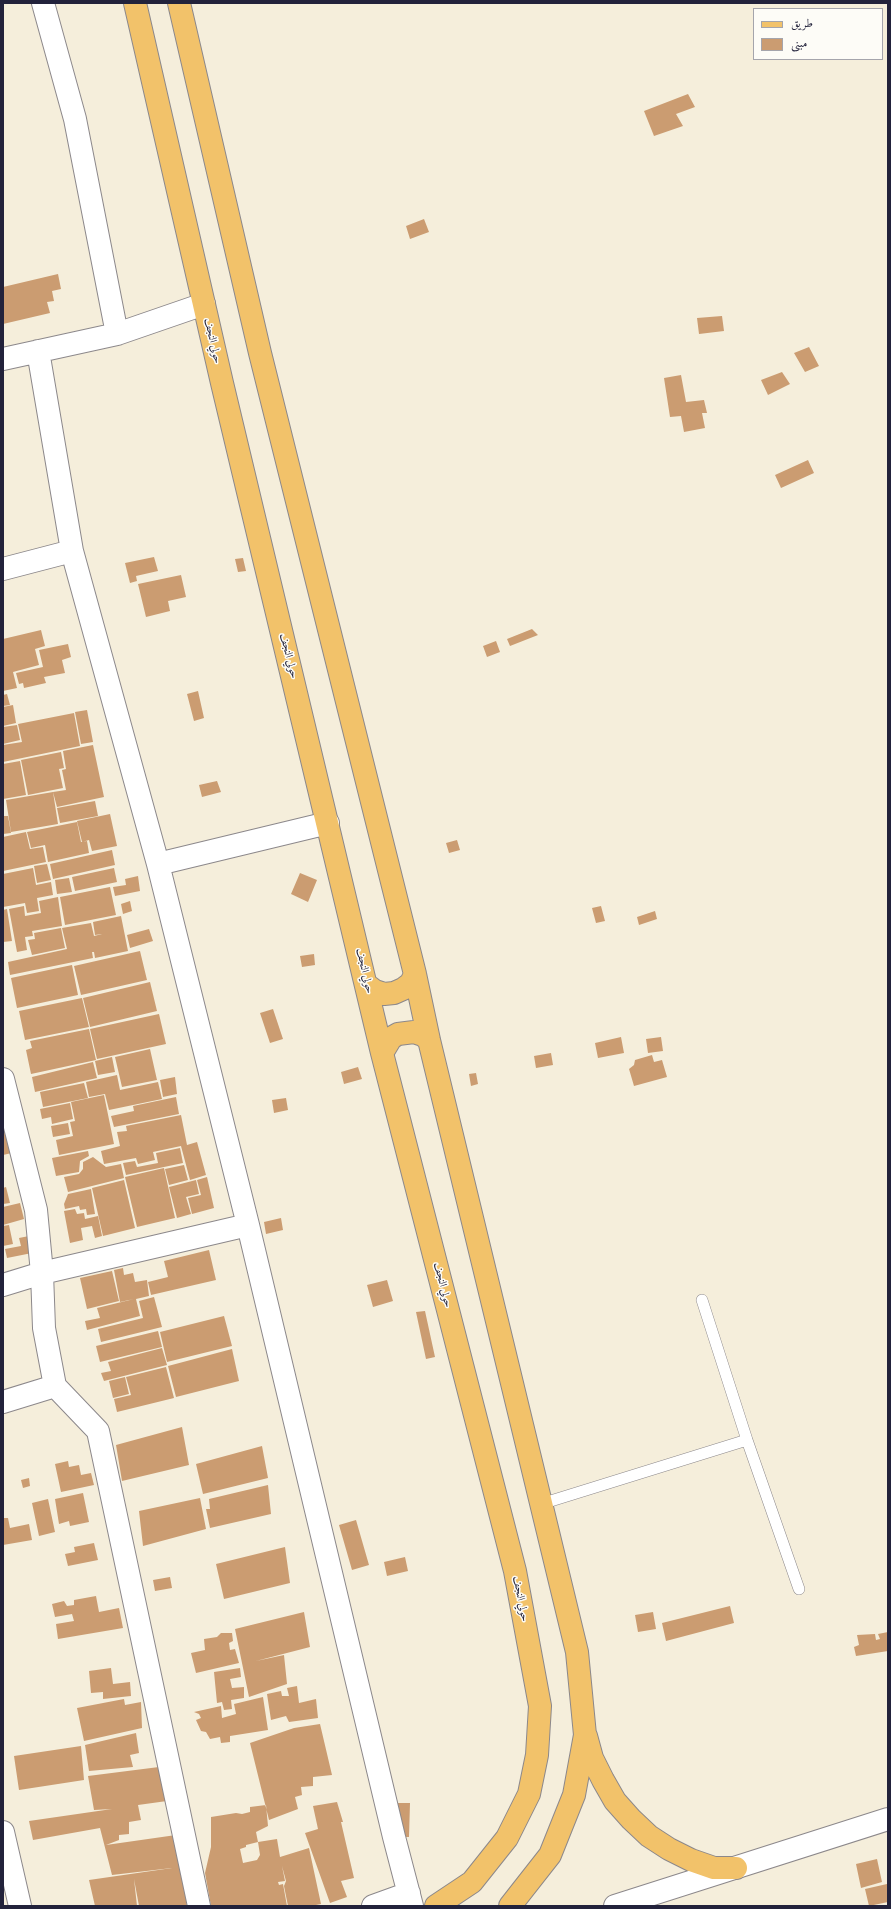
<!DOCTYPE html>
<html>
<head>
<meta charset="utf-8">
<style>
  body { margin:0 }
  #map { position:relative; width:891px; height:1909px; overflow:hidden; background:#f5eedb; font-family:"IM FELL English",Amiri,serif }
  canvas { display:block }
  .frame { position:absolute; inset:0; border:4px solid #22223b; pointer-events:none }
  .legend { position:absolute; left:753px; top:8px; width:130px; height:52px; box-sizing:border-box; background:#fdfcf7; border:1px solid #a5a5ac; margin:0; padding:5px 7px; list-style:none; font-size:12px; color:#22223b }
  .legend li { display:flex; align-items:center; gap:8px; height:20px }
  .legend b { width:20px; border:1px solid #a5a5ac }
</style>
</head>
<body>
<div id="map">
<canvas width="891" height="1909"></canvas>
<div class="frame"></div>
<ul class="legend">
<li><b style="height:5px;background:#f2c26a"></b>طريق</li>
<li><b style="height:11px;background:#cb9c71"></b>مبنى</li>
</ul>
</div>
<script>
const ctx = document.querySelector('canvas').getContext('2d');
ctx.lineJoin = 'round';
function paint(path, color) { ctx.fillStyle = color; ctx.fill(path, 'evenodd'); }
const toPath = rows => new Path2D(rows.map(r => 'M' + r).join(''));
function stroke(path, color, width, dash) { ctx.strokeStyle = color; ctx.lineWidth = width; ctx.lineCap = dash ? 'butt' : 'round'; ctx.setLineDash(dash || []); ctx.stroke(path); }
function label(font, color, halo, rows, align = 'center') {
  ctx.font = font + ' "IM FELL English",Amiri,serif'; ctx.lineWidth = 3; ctx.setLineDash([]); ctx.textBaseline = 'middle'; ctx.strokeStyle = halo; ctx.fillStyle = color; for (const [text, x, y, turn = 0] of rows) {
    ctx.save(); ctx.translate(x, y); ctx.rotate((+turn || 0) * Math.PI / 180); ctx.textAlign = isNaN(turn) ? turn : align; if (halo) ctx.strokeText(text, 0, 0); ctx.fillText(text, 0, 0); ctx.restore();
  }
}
const building = toPath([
  [688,94,695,107,676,114,683,126,654,136,644,111],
  [424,219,429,232,410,239,406,226],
  [58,274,61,289,52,291,54,301,47,302,50,313,3,324,3,287],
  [722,316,724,331,699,334,697,318],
  [809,347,819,366,805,372,794,353],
  [782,372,790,384,768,395,761,380],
  [681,375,686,402,704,400,707,413,702,413,705,428,684,432,681,416,670,417,664,378],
  [808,460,814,473,781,488,775,475],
  [154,557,158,571,136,576,137,581,130,583,125,563],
  [243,558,246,571,238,572,235,559],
  [181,575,186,597,168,601,170,611,146,617,138,584],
  [532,629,538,635,510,646,507,639],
  [41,630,45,646,35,649,39,665,13,672,17,688,3,691,3,639],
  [496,641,500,652,487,657,483,646],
  [68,644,71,657,62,660,65,673,44,677,46,683,24,688,23,683,19,684,16,673,43,667,39,650],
  [198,691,204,718,194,721,187,694],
  [7,694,10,705,3,706,3,695],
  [13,705,16,723,3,726,3,707],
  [87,710,93,742,81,744,75,712],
  [74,713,80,746,3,762,3,745,22,742,18,724],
  [17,725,20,740,3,744,3,727],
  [93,745,104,797,57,807,53,792,66,790,62,770,66,769,63,751],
  [61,752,64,768,59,769,63,788,28,795,21,760],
  [20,761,26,795,3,799,3,764],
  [217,781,221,792,202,797,199,785],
  [53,792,58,824,11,832,6,800],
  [95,801,98,816,60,823,57,808],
  [110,814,117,846,92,851,89,840,82,842,77,821],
  [3,816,8,816,11,833,3,834],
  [77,822,81,842,87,841,89,853,48,862,45,845,31,848,27,832],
  [26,832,30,849,43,847,46,862,3,871,3,837],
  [457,840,460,850,449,853,446,843],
  [112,850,115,865,53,879,50,864],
  [47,864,51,880,37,883,34,866],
  [33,868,36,885,51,882,53,895,37,898,39,911,27,913,25,903,3,907,3,874],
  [114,868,117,882,75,891,72,877],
  [300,873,317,880,308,902,291,894],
  [138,876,140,891,115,896,113,887,126,885,125,879],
  [69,878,72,892,57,894,55,880],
  [110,887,116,915,65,925,60,897],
  [58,897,62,926,32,931,33,936,25,937,27,950,17,952,9,909,24,906,25,916,41,913,39,901],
  [130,901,132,911,123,914,121,904],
  [601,906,605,921,596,923,592,908],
  [7,909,12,941,3,942,3,910],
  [655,911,657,919,639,925,637,917],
  [121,916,128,951,95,958,94,952,92,952,93,958,10,975,8,962,67,949,62,928,91,923,94,936,102,934,95,935,93,922],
  [61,928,65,948,32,955,28,940,35,939,34,933],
  [149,929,153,941,130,948,127,935],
  [140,951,147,980,81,995,74,966],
  [314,954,315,965,302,967,300,956],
  [72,965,78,995,17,1008,11,978],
  [150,982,157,1011,90,1027,83,998],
  [82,998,89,1027,25,1040,19,1011],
  [273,1009,283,1039,270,1043,260,1013],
  [159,1014,166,1044,97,1059,90,1029],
  [89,1029,96,1060,31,1074,26,1050,32,1048,30,1041],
  [621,1037,624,1053,598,1058,595,1043],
  [661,1037,663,1051,648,1053,646,1039],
  [150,1049,157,1080,122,1087,115,1057],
  [551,1053,553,1065,536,1068,534,1056],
  [652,1055,654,1062,662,1060,667,1077,634,1086,629,1069,634,1065,635,1060],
  [112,1057,115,1072,98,1075,95,1061],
  [93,1062,97,1078,35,1092,32,1077],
  [358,1067,362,1079,344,1084,341,1072],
  [476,1073,478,1084,471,1086,469,1074],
  [117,1075,120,1090,158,1082,162,1099,109,1110,105,1094,89,1097,86,1082],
  [175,1077,177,1094,163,1097,160,1080],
  [84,1083,88,1098,43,1107,40,1092],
  [104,1095,114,1144,59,1155,56,1140,73,1136,70,1122,75,1121,71,1102],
  [176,1097,179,1114,114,1127,111,1116,134,1111,133,1106],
  [286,1098,288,1110,274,1113,272,1100],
  [70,1103,73,1119,52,1124,51,1117,42,1119,40,1109],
  [181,1115,187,1145,197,1142,206,1175,190,1180,181,1146,153,1152,155,1160,138,1164,136,1158,104,1164,101,1151,120,1146,117,1132,127,1131,126,1126],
  [3,1119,16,1152,3,1155],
  [68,1123,70,1134,53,1137,51,1126],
  [180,1148,183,1163,126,1175,123,1163,135,1161,137,1167,158,1163,156,1153],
  [88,1151,89,1156,80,1161,79,1172,56,1176,52,1158],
  [93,1157,106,1167,121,1164,124,1178,68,1192,64,1177,79,1174,83,1169,83,1162],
  [184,1165,188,1180,169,1185,165,1169],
  [164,1168,175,1218,137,1227,125,1177],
  [207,1177,214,1208,192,1214,188,1198,201,1195,197,1180],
  [124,1180,135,1228,103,1236,92,1188],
  [196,1180,199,1194,186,1197,191,1214,177,1218,169,1187],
  [6,1187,10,1203,3,1204,3,1188],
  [91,1189,95,1214,87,1215,86,1209,80,1210,79,1206,65,1209,64,1204,68,1194],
  [20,1203,24,1219,3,1225,3,1207],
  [75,1209,77,1214,84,1213,85,1219,98,1216,102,1236,95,1238,92,1226,81,1228,83,1240,70,1243,64,1211],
  [281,1218,283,1230,266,1234,264,1222],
  [9,1225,13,1244,3,1246,3,1226],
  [34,1235,37,1252,7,1258,5,1249,21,1246,19,1238],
  [209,1250,216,1280,151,1295,148,1282,168,1277,164,1261],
  [123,1268,124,1275,133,1273,135,1282,147,1280,149,1296,136,1299,140,1316,87,1330,85,1321,100,1318,97,1308,134,1299,120,1302,114,1270],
  [112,1271,119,1301,87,1309,80,1278],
  [387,1280,393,1301,373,1307,367,1285],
  [154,1297,162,1327,101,1342,98,1329,143,1318,139,1301],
  [425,1311,435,1357,426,1359,416,1312],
  [224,1316,232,1346,167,1362,160,1332],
  [158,1331,162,1347,100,1362,96,1346],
  [162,1348,167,1365,104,1381,101,1373,111,1371,108,1362],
  [232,1349,239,1381,176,1397,168,1366],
  [166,1367,174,1398,117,1412,114,1399,131,1395,126,1377],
  [125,1377,129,1394,113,1398,109,1381],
  [182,1427,189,1465,122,1481,116,1445],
  [262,1446,268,1478,203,1494,196,1464],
  [68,1461,69,1467,79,1465,81,1475,91,1473,94,1485,61,1492,55,1464],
  [29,1478,30,1486,23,1488,21,1480],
  [268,1485,271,1514,210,1528,206,1509,210,1509,209,1499],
  [83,1493,89,1522,70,1526,69,1521,59,1524,55,1499],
  [200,1498,206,1529,143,1546,139,1511],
  [48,1499,55,1532,39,1536,32,1503],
  [3,1518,8,1518,10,1528,29,1524,32,1540,3,1545],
  [356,1520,369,1565,352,1570,339,1525],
  [94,1543,98,1560,68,1566,65,1554,75,1552,74,1547],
  [285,1547,290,1583,224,1599,216,1564],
  [405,1557,408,1571,387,1576,384,1562],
  [170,1577,172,1588,155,1591,153,1580],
  [96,1596,99,1612,119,1608,123,1628,58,1639,56,1624,74,1621,72,1614,55,1617,52,1604,64,1601,67,1606,74,1605,74,1600],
  [730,1606,734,1623,666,1641,662,1623],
  [304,1612,310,1647,256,1661,284,1655,287,1684,249,1697,235,1629],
  [653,1612,656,1629,638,1632,635,1615],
  [888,1632,888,1651,856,1656,854,1647,859,1645,857,1635,875,1634,876,1640,880,1639,878,1634],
  [221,1633,232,1633,233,1641,229,1643,230,1650,235,1649,239,1663,196,1673,191,1653,205,1650,204,1639,217,1637],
  [111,1668,113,1684,130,1682,131,1696,103,1699,103,1692,91,1693,89,1671],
  [240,1668,241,1677,230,1679,232,1688,244,1687,244,1698,231,1700,232,1709,224,1710,222,1702,217,1703,214,1672],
  [297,1686,299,1703,316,1699,318,1718,289,1722,286,1716,271,1720,267,1694,281,1691,282,1696,289,1696,287,1688],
  [263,1697,268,1730,230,1736,230,1742,221,1743,220,1737,210,1739,206,1732,201,1731,196,1720,201,1718,199,1714,194,1712,221,1706,222,1718,236,1714,234,1704],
  [124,1699,125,1705,141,1702,142,1728,84,1741,77,1708],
  [320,1724,332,1775,313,1777,313,1786,301,1787,302,1795,295,1797,298,1809,269,1820,250,1743,294,1728],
  [136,1733,139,1753,130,1755,133,1767,89,1771,85,1745],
  [81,1746,84,1780,19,1790,14,1756],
  [159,1767,167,1801,138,1805,141,1820,129,1822,129,1834,119,1835,119,1840,106,1845,176,1835,187,1906,139,1906,134,1879,137,1906,95,1906,89,1880,172,1868,112,1875,100,1828,33,1840,29,1821,112,1809,94,1810,88,1776],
  [337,1802,343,1822,341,1822,354,1878,341,1881,347,1897,330,1903,305,1833,318,1829,313,1806],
  [394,1803,410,1803,409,1837,394,1837],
  [266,1805,268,1826,256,1832,258,1842,246,1845,246,1847,240,1849,243,1863,257,1860,260,1855,258,1842,277,1839,280,1857,309,1848,321,1904,311,1906,288,1906,284,1886,286,1881,282,1866,285,1881,278,1882,279,1885,283,1884,287,1906,211,1906,205,1873,211,1847,211,1817,236,1813,242,1814,250,1812,250,1807],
  [877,1859,882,1882,861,1888,856,1864],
  [887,1884,888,1902,869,1906,865,1889]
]);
const service = toPath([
  [702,1300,747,1440,799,1589],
  [541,1504,747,1440]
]);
const minor = toPath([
  [43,3,75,119,117,334],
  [38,351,72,551,158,864,248,1225,394,1837,412,1906],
  [3,359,117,334,204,304],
  [3,569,72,551],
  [158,864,328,823],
  [3,1079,36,1210,42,1273,44,1328,55,1386,98,1431,199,1906],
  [3,1285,42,1273,248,1225],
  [3,1402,55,1386],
  [3,1832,20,1906],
  [373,1906,409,1893]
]);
const tertiary = toPath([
  [615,1906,888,1819]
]);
const primary = toPath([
  [135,3,222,383,382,1053,515,1571,540,1706,537,1755,529,1794,507,1838,472,1882,436,1906],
  [179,3,260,353,415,974,429,1040,577,1652,585,1735,574,1795,550,1855,510,1906],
  [367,985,375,991,384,994,394,993,403,989,411,983,415,974],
  [382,1053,391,1038,398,1034,414,1032,423,1035,429,1040],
  [586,1736,592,1758,603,1780,615,1801,631,1819,649,1836,669,1849,691,1860,714,1868,736,1868]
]);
const streetNames = [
  ["حولي النجف",212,341,77],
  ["حولي النجف",288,656,76],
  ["حولي النجف",364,971,77],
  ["حولي النجف",442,1285,76],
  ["حولي النجف",520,1599,79]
];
paint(building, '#cb9c71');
stroke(service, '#8c888b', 12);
stroke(minor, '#8c888b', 24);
stroke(tertiary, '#8c888b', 24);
stroke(primary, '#8c888b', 24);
stroke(service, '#fff', 11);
stroke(minor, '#fff', 22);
stroke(tertiary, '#fff', 22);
stroke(primary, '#f2c26a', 22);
label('11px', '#22223b', '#fdfcf7', streetNames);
</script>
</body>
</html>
